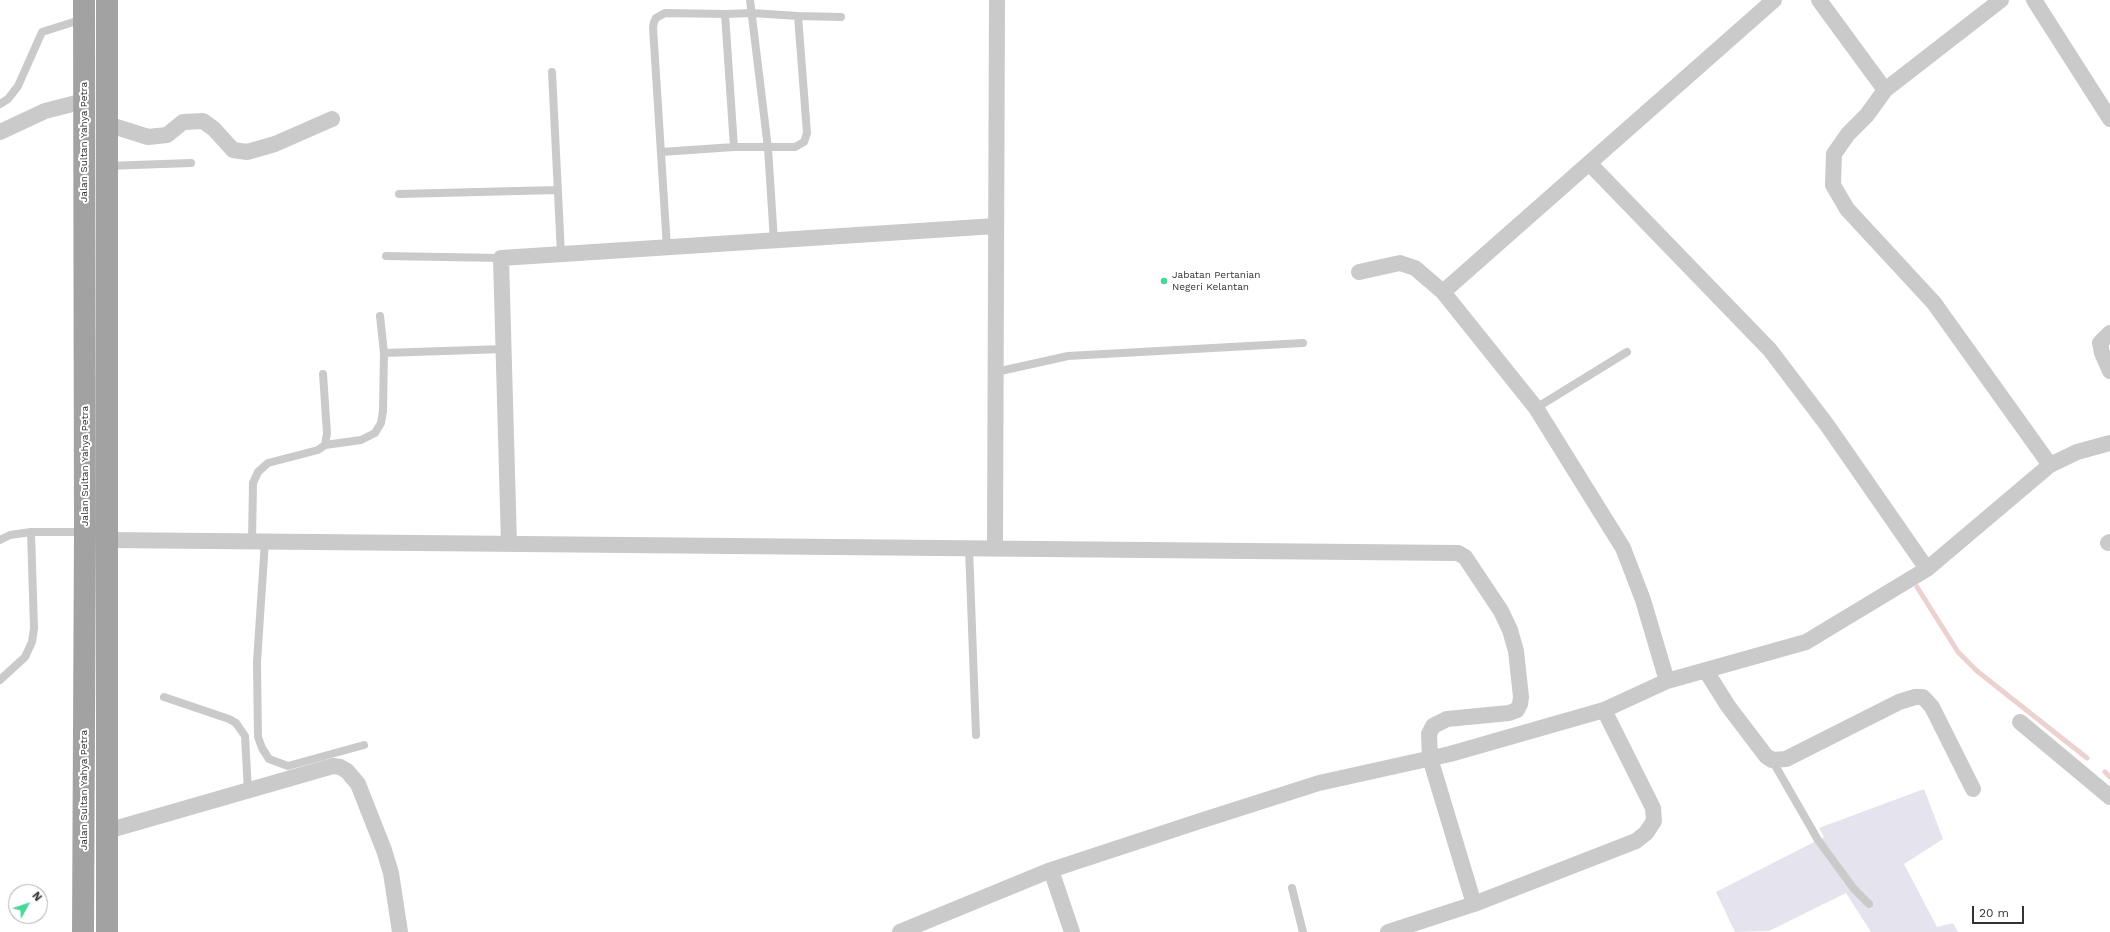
<!DOCTYPE html>
<html>
<head>
<meta charset="utf-8">
<style>
  body { margin:0 }
  #map { position:relative; width:2110px; height:932px; overflow:hidden; background:#fff; font-family:"Work Sans",sans-serif }
  canvas { display:block }
  .north { position:absolute; left:8px; top:884px; width:40px; height:40px; box-sizing:border-box; background:#fff; border:1px solid #adadad; border-radius:50%; rotate:50deg; font-size:11px; font-weight:700; line-height:16px; text-align:center; color:#333 }
  .north::after { content:''; display:block; margin:auto; width:14px; height:18px; background:#48d79a; clip-path:polygon(50% 0,100% 100%,50% 72%,0 100%) }
  .scale { position:absolute; left:1972px; top:906px; width:52px; height:18px; box-sizing:border-box; border:2px solid #333; border-top:0; padding-left:5px; font-size:12px; line-height:14px; white-space:nowrap; color:#333; -webkit-text-stroke:3px #fff; paint-order:stroke }
</style>
</head>
<body>
<div id="map">
<canvas width="2110" height="932"></canvas>
<div class="north">N</div>
<div class="scale">20 m</div>
</div>
<script>
const ctx = document.querySelector('canvas').getContext('2d');
ctx.lineJoin = 'round';
function paint(path, color) { ctx.fillStyle = color; ctx.fill(path, 'evenodd'); }
const toPath = rows => new Path2D(rows.map(r => 'M' + r).join(''));
function stroke(path, color, width, dash) { ctx.strokeStyle = color; ctx.lineWidth = width; ctx.lineCap = dash ? 'butt' : 'round'; ctx.setLineDash(dash || []); ctx.stroke(path); }
function label(font, color, halo, rows, align = 'center') {
  ctx.font = font + ' "Work Sans",sans-serif'; ctx.lineWidth = 4; ctx.setLineDash([]); ctx.textBaseline = 'middle'; ctx.strokeStyle = halo; ctx.fillStyle = color; for (const [text, x, y, turn = 0] of rows) {
    ctx.save(); ctx.translate(x, y); ctx.rotate((+turn || 0) * Math.PI / 180); ctx.textAlign = isNaN(turn) ? turn : align; if (halo) ctx.strokeText(text, 0, 0); ctx.fillText(text, 0, 0); ctx.restore();
  }
}
const green = toPath([
  [1924,789,1943,839,1904,864,1937,927,1953,923,1958,932,1871,932,1846,893,1769,931,1735,932,1716,892,1824,837,1819,828]
]);
const stream = toPath([
  [1917,587,1958,652,1977,671,2087,758],
  [2105,772,2110,777]
]);
const service = toPath([
  [750,0,768,148,774,241],
  [725,14,752,13,798,16,807,133,804,142,795,147,734,147],
  [798,16,841,17],
  [552,72,561,254],
  [0,104,8,99,18,86,42,32,83,19],
  [661,152,734,147,725,14,665,13,656,18,654,22,653,27,667,248],
  [107,166,191,163],
  [399,194,557,190],
  [386,256,501,258],
  [380,316,384,353],
  [996,372,1068,356,1303,343],
  [1536,408,1627,352],
  [325,445,361,440,375,433,381,423,383,411,384,353,503,349],
  [0,540,10,535,31,532,84,532],
  [252,541,253,483,258,472,268,463,318,450,325,445,327,433,323,374],
  [265,541,257,662,258,737,262,748,269,759,288,766,364,745],
  [969,548,976,735],
  [0,680,25,657,32,642,34,628,31,532],
  [164,697,229,719,236,723,245,736,248,792],
  [1772,760,1818,840,1854,889,1869,904],
  [1292,888,1303,932]
]);
const minor = toPath([
  [1819,0,1885,90],
  [2001,0,1885,90,1867,115,1848,134,1834,154,1833,185,1847,209,1934,303,2050,465,2077,452,2110,443],
  [2034,0,2110,119],
  [107,124,148,137,167,135,183,122,203,121,214,129,233,150,247,152,275,144,332,119],
  [0,132,45,111,84,101],
  [1589,163,1770,350,1827,425,1927,569],
  [1359,272,1400,263,1415,268,1443,292,1536,408,1623,548,1643,600,1667,681],
  [1443,292,1774,0],
  [2110,333,2100,343,2102,353,2110,371],
  [107,540,1458,553,1465,557,1501,611,1510,630,1516,651,1521,697,1520,704,1517,710,1509,713,1447,719,1433,726,1429,734,1430,758,1474,904],
  [2108,543,2110,542],
  [509,544,501,258,996,226],
  [995,548,997,0],
  [1706,671,1728,706,1766,756,1772,760,1786,759,1899,702,1915,697,1923,697,1932,707,1973,789],
  [2020,722,2110,797],
  [107,831,333,766,340,767,347,771,358,784,384,850,391,873,400,932],
  [1051,870,1072,932],
  [900,932,1051,870,1200,821,1319,783,1450,754,1604,710,1667,681,1806,642,1927,569,2050,465],
  [1388,932,1474,904,1636,841,1646,833,1654,821,1653,808,1604,710]
]);
const trunk = toPath([
  [107,0,107,932],
  [83,932,85,532,84,0]
]);
const markers = [
  [1164,281,4,"#48d79a"]
];
const streetNames = [
  ["Jalan Sultan Yahya Petra",84,142,-90],
  ["Jalan Sultan Yahya Petra",85,466,-90],
  ["Jalan Sultan Yahya Petra",84,790,-90]
];
const poiNames = [
  ["Jabatan Pertanian",1172,275],
  ["Negeri Kelantan",1172,287]
];
paint(green, '#e4e3ee');
stroke(stream, '#ebd2d1', 5);
stroke(service, '#cacaca', 8);
stroke(minor, '#cacaca', 16);
stroke(trunk, '#a2a2a2', 22);
for (const [x, y, r, color] of markers) { const dot = new Path2D(); dot.arc(x, y, r, 0, 2 * Math.PI); ctx.fillStyle = color; ctx.fill(dot); stroke(dot, '#fff', 1.5); }
label('10px', '#333', '#fff', streetNames);
label('10px', '#333', '#fff', poiNames, 'left');
</script>
</body>
</html>
